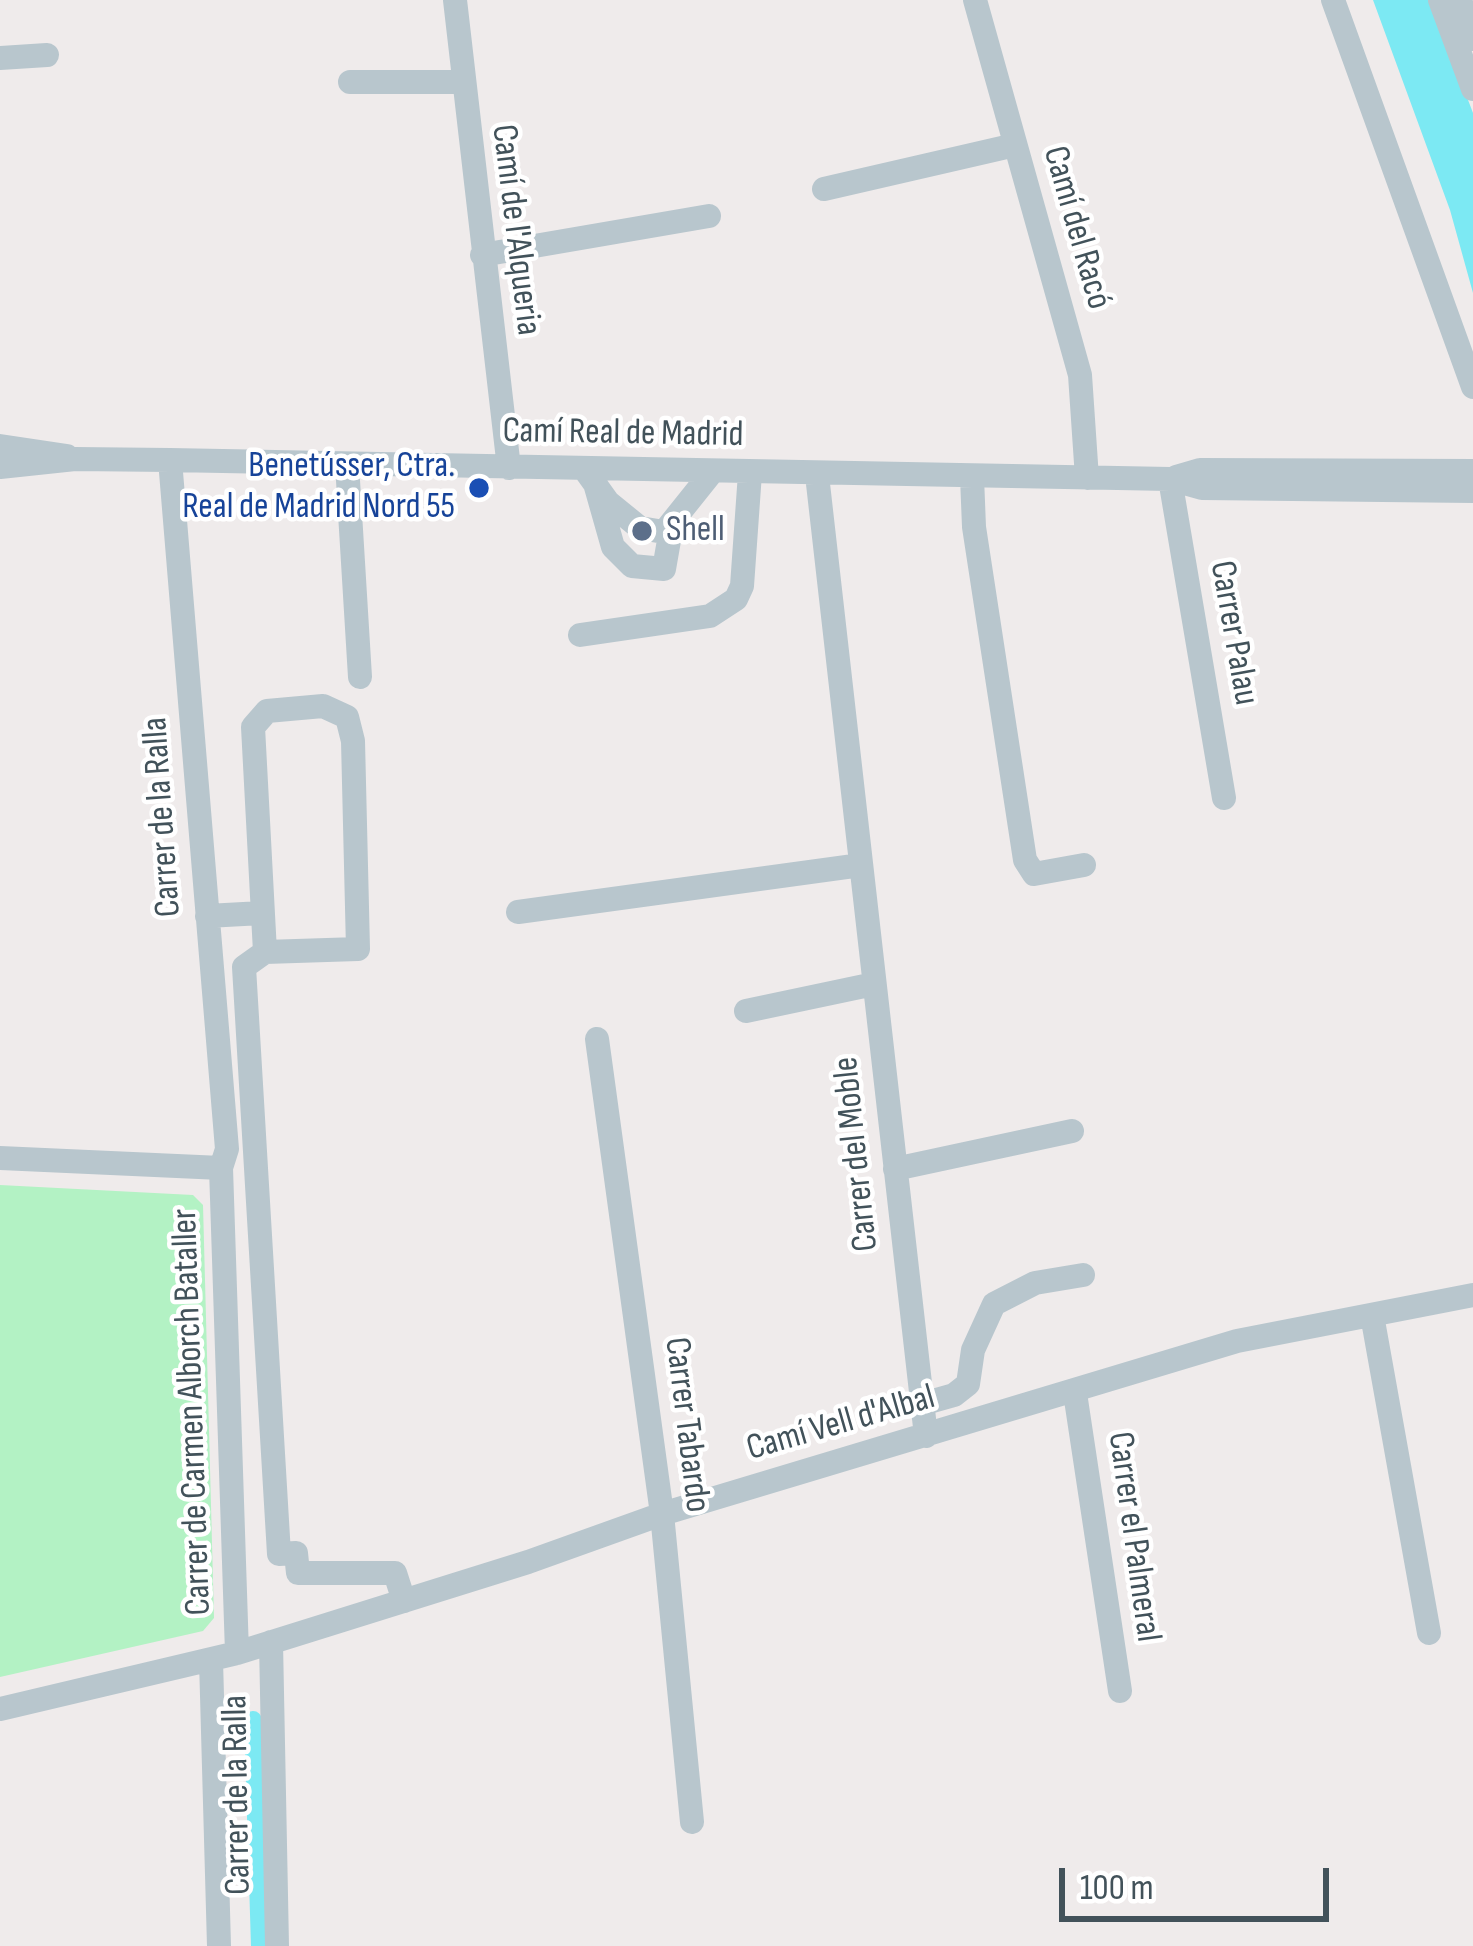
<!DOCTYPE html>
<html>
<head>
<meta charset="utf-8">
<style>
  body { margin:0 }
  #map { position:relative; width:1473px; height:1946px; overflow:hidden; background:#efebeb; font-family:"Sofia Sans Condensed",sans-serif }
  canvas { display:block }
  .scale { position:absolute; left:1059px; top:1868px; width:270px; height:54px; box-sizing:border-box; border:6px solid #42525a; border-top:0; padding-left:15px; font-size:36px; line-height:42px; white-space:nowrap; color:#42525a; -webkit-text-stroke:9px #fff; paint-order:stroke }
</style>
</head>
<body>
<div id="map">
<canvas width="1473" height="1946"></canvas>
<div class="scale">100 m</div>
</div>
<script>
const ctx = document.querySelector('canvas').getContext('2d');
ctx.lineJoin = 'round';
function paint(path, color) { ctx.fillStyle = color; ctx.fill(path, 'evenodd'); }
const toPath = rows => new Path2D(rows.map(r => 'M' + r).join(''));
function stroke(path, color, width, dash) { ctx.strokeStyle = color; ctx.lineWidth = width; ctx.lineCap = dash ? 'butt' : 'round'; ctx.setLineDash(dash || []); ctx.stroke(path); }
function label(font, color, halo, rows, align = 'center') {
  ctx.font = font + ' "Sofia Sans Condensed",sans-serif'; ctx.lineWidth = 9; ctx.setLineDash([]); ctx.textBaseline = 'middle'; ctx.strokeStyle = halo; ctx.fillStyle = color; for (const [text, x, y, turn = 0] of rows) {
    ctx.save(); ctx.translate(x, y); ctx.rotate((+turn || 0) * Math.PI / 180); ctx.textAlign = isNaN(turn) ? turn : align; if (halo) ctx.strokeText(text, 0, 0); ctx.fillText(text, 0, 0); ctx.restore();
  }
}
const green = toPath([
  [0,1185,193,1195,203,1205,214,1618,203,1631,0,1677]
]);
const water = toPath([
  [1373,0,1430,0,1473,113,1473,293,1450,210]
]);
const canal = toPath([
  [253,1720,260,1946]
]);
const minor = toPath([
  [455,0,509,468],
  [975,0,1080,375,1087,478],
  [1333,0,1473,387],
  [1440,0,1473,89],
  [1460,0,1473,39],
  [0,58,47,55],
  [350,82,461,82],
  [824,189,1015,145],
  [482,255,709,216],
  [0,446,67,456],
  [170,460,227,1149,221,1168,237,1653],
  [347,464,360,677],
  [0,467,75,459,170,460,1170,479,1202,488,1473,491],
  [585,470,608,502,640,528,664,532,712,472],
  [817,475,926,1436],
  [972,477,974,527,1025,860,1034,874,1084,865],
  [1176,477,1200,470,1473,471],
  [1170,479,1224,798],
  [596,487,613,547,632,566,664,569,671,529],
  [580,635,710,616,736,599,742,586,750,473],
  [323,706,347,717,353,741,358,949,265,952,253,727,267,711,323,706],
  [518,912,861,865],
  [207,916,262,913],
  [265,952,244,967,279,1554,296,1553,298,1573,395,1573,404,1601],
  [746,1011,874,984],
  [597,1039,662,1514,692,1822],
  [0,1158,221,1168],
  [895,1169,1072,1131],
  [1372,1315,1429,1633],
  [1075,1393,1120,1691],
  [922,1404,954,1395,968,1384,973,1350,994,1304,1035,1283,1083,1275],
  [271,1642,277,1946],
  [211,1660,219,1946],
  [0,1709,237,1653,528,1562,662,1514,1237,1341,1473,1295]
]);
const markers = [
  [479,488,12,"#1a4fb4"],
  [642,531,12,"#5c6f8a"]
];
const streetNames = [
  ["Camí del Racó",1076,228,74],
  ["Camí de l'Alqueria",515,230,83],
  ["Camí Real de Madrid",623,434,1],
  ["Carrer Palau",1233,633,80],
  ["Carrer de la Ralla",163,817,-94],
  ["Carrer del Moble",857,1154,-96],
  ["Carrer de Carmen Alborch Bataller",193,1412,-92],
  ["Camí Vell d'Albal",841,1424,-16],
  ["Carrer Tabardo",686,1425,83],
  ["Carrer el Palmeral",1133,1537,82],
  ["Carrer de la Ralla",238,1795,-91]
];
const transitNames = [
  ["Benetússer, Ctra.",455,467],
  ["Real de Madrid Nord 55",455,508]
];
const serviceNames = [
  ["Shell",666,531]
];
paint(green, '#b3f2c4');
paint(water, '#7ce9f3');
stroke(canal, '#7ce9f3', 18);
stroke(minor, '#b8c6cd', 24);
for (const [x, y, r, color] of markers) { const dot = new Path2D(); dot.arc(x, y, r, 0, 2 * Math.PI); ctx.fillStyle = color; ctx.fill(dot); stroke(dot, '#fff', 4.5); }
label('36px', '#42525a', '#fff', streetNames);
label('36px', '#164399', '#fff', transitNames, 'right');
label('36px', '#4e5e75', '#fff', serviceNames, 'left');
</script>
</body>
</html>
